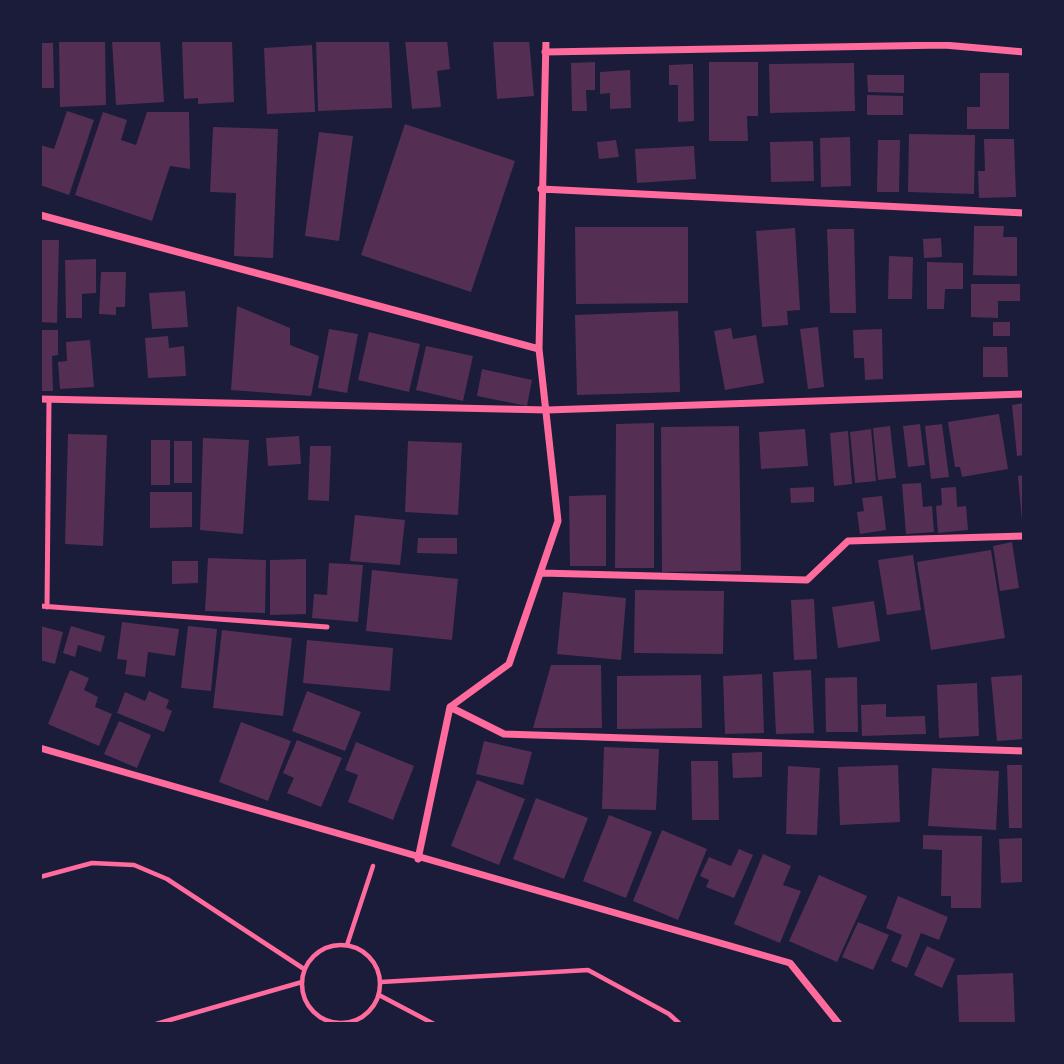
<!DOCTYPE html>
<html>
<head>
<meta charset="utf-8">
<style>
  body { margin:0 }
  #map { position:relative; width:1064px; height:1064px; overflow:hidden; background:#1b1b3a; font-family:"Roboto Condensed",sans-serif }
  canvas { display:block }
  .frame { position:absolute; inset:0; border:42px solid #1b1b3a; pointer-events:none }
</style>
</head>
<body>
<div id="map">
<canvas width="1064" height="1064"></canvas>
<div class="frame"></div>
</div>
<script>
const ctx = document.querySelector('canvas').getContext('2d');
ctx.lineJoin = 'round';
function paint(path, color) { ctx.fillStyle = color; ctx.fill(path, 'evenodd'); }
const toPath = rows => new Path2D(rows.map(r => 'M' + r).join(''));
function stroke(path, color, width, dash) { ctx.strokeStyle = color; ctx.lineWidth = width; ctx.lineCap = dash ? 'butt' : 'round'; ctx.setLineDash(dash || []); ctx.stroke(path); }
const building = toPath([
  [59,40,105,40,106,105,60,107],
  [112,40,160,40,164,102,116,105],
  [182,40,232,40,234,102,198,104,198,98,184,99],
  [316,40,389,40,392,108,318,111],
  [405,40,447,40,450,69,437,71,441,107,412,109],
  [493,40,529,40,534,96,497,99],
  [40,43,53,43,54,88,40,88],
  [312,45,315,112,267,114,264,48],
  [595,62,595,90,586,90,587,111,572,111,571,63],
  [709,62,758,62,758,116,747,116,748,141,709,141],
  [854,63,855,111,770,113,769,64],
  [693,64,694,121,678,122,678,85,669,85,669,65],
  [630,70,631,108,610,109,610,93,600,94,600,72],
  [980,73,1009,73,1009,129,967,129,967,107,980,107],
  [867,75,904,75,904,93,868,92],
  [867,95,903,96,903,115,867,115],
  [67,111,94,120,69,195,40,185,40,145,54,149],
  [103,112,127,120,121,140,136,145,147,112,189,112,190,169,170,166,152,221,75,195],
  [405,124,515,161,471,292,361,255],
  [213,127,278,129,273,258,234,256,236,193,210,192],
  [319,132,353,136,339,241,305,236],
  [909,134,975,135,974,194,908,192],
  [850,137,851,186,821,187,820,138],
  [984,139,1014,139,1016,197,979,198,978,171,985,171],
  [616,140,619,157,599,159,597,142],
  [878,140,900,140,899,192,877,192],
  [813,141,814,181,771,182,770,142],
  [694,146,696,179,637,183,635,149],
  [974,226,1004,226,1003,237,1017,237,1017,276,973,275],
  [575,227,688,227,688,303,576,304],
  [795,228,800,310,787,311,788,325,762,327,756,231],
  [827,229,854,229,856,313,830,313],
  [941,238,942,257,924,258,923,239],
  [40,240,59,240,57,323,40,322],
  [889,256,913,257,912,299,888,299],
  [96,259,96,293,82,294,82,318,66,318,65,260],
  [927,262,963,263,963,289,945,289,944,309,927,309],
  [101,272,126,272,125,307,116,307,116,315,99,314],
  [971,284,1020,284,1020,301,998,301,998,318,971,317],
  [185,291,188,327,152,329,149,293],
  [237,306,290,328,290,345,319,356,311,396,231,390],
  [678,311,680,392,577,395,575,315],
  [993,322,1010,322,1010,336,993,336],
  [818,327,824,387,808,389,800,329],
  [731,328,733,339,756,335,764,383,725,390,714,331],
  [329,329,358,334,347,393,318,388],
  [882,329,883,379,865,380,864,358,854,358,853,330],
  [40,330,58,330,58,355,52,356,53,391,40,391],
  [369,332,420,344,409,392,358,380],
  [168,336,169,348,184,346,186,376,148,378,145,338],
  [90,340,94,387,60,389,58,362,67,361,66,342],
  [426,346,473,356,463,401,416,390],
  [983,347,1007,347,1008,377,983,377],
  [482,369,532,380,527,406,477,396],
  [1024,403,1024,455,1017,456,1012,405],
  [999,414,1008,469,962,477,960,467,955,467,948,422],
  [654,423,654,568,615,568,616,424],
  [920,424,925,465,908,467,903,426],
  [942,424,949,477,931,479,925,426],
  [739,426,741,571,662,572,661,427],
  [890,426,896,478,878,480,873,428],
  [805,429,808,466,761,469,759,432],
  [871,429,876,481,855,483,850,432],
  [848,431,852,484,834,486,830,433],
  [68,434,107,435,103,546,65,544],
  [299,436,301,464,268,466,266,438],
  [203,438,249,440,243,534,200,530],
  [151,440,170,440,170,485,151,485],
  [174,441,192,441,192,483,174,483],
  [408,441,462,443,458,515,405,512],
  [310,446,331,446,329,501,308,500],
  [1024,475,1024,521,1022,521,1018,476],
  [921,483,923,507,932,506,934,532,906,534,902,484],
  [814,487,814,502,791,503,790,488],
  [956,487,957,507,966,506,968,530,938,533,936,506,942,505,941,488],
  [150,492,192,492,192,527,150,528],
  [606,495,606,566,570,566,569,496],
  [882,496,886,530,860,534,857,512,864,511,862,498],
  [355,515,405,520,400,565,350,561],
  [418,538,457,538,457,554,417,553],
  [1012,542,1019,588,1000,591,993,546],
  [991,550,1005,638,931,650,917,562],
  [913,555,921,610,887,615,878,560],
  [208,558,266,560,265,613,205,611],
  [306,559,306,614,270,615,270,560],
  [172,561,198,561,198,583,172,584],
  [329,563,363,565,358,622,312,618,314,594,327,595],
  [372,570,458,579,452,640,366,631],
  [635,590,724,591,723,654,634,653],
  [563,592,626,598,621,660,557,654],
  [814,599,817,659,794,660,791,600],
  [874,601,880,641,838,648,832,607],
  [122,622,179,629,175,656,148,652,145,677,125,674,127,660,117,659],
  [40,626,63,632,55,664,40,660],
  [71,626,105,636,101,652,78,645,75,657,63,653],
  [188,626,217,629,211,691,181,688],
  [222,630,292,638,283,716,213,708],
  [307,640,393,648,390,691,303,683],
  [551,665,601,665,602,728,533,728],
  [70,670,89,678,84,690,98,697,95,707,112,714,99,746,48,724],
  [811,670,814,733,776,734,773,672],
  [762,674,764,733,725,734,723,676],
  [701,675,702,728,617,729,617,676],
  [1024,675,1024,739,997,741,991,677],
  [857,677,858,732,826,732,825,678],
  [977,683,979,736,939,738,937,685],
  [149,691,169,700,166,708,172,711,164,732,117,713,125,692,145,701],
  [307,691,361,712,345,751,292,731],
  [886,704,886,717,925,716,926,734,862,736,861,705],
  [119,721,151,735,137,768,104,754],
  [241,722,291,741,268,801,219,782],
  [297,740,342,758,321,807,287,793,294,778,283,773],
  [484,741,532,752,523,785,476,774],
  [356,742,414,766,393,820,348,802,358,775,345,770],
  [604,747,659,749,656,810,602,809],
  [762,752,762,777,733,778,732,753],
  [691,761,718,761,719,820,692,820],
  [898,765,900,822,840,825,838,767],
  [1007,765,1024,765,1024,828,1009,828],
  [788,766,820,768,817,835,786,834],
  [932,768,999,771,996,830,928,826],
  [477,780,525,799,499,865,451,846],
  [536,798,588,818,564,879,513,859],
  [609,815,652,832,626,898,583,881],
  [662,830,707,849,678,920,633,901],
  [923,835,982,836,981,908,951,908,951,896,941,896,942,850,923,849],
  [1024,838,1024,882,1001,883,999,839],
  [739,849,753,855,734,898,706,887,709,880,700,876,709,857,731,866],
  [763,854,791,866,783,885,801,891,780,943,734,924],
  [819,875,867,896,837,962,789,941],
  [898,896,948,917,939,940,921,933,907,968,891,961,902,935,886,928],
  [858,922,889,935,873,970,842,957],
  [927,946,955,959,942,988,914,975],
  [1013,973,1015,1023,959,1024,957,975]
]);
const path = toPath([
  [40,877,92,863,134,865,167,879,304,969],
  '302 984a39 39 0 1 1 78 0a39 39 0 1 1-78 0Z',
  [347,945,373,866],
  [381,982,588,970,669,1014,680,1024],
  [379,995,434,1024],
  [156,1024,302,982]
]);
const service = toPath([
  [40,606,327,627],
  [47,607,49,400]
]);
const minor = toPath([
  [545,52,944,45,1024,52],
  [541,189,1024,213],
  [40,215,539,349],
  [40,399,547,410,1024,394],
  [541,573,807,580,848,541,1024,536],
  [450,707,504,734,1024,751],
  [40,748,790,963,839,1024],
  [418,859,450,707,509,664,558,521,539,349,546,40]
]);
paint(building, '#542f53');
stroke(path, '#ff6b9d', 4.5);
stroke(service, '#ff6b9d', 5);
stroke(minor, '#ff6b9d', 7);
</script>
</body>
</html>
